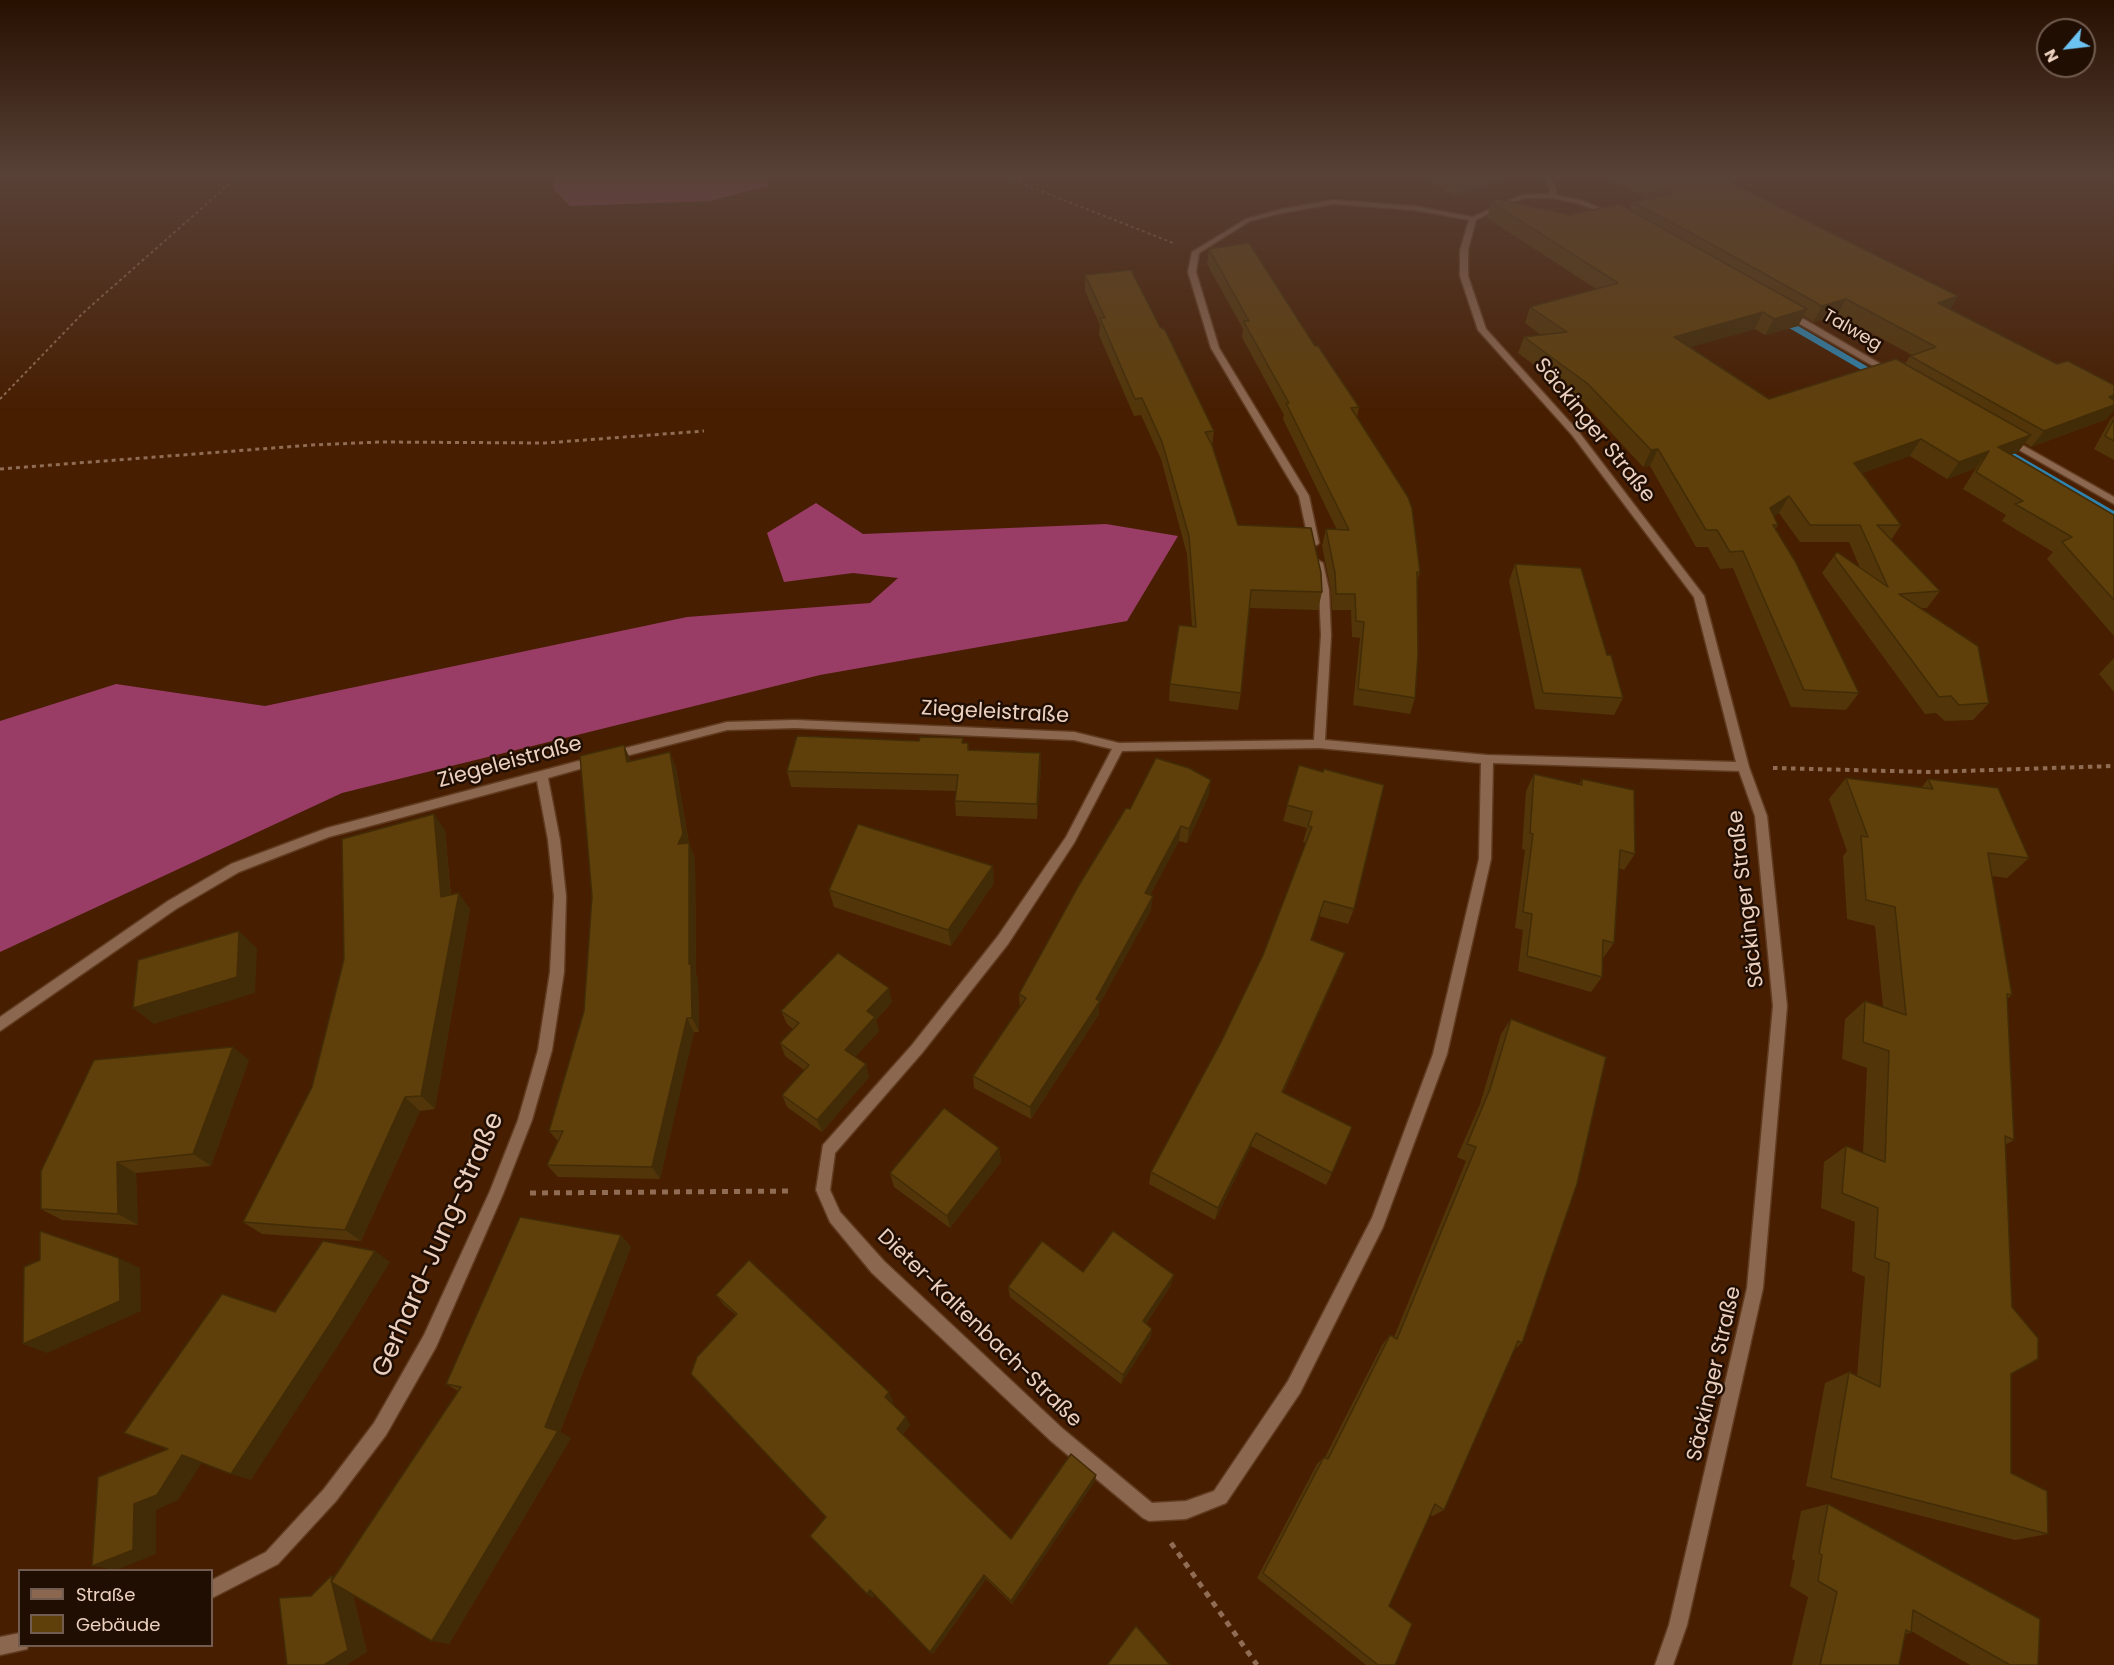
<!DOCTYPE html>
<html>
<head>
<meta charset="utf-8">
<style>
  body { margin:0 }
  #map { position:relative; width:2114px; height:1665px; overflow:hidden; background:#471e00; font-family:Poppins,sans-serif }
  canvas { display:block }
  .legend { position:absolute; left:18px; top:1569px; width:195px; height:78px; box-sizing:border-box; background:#210e03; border:2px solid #725c4f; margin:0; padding:8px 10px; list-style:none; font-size:18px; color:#ecd1c0 }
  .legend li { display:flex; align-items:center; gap:12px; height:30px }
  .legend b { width:30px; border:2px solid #725c4f }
  .north { position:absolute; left:2036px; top:18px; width:60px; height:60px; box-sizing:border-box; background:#210e03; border:2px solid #725c4f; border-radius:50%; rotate:242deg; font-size:16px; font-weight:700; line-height:24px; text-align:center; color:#ecd1c0 }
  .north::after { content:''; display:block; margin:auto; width:21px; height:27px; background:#6cc3f2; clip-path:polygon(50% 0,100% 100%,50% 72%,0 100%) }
</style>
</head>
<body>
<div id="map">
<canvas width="2114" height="1665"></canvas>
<ul class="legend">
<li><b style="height:8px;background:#8c6750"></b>Straße</li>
<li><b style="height:16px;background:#5f3f0a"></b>Gebäude</li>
</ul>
<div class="north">N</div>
</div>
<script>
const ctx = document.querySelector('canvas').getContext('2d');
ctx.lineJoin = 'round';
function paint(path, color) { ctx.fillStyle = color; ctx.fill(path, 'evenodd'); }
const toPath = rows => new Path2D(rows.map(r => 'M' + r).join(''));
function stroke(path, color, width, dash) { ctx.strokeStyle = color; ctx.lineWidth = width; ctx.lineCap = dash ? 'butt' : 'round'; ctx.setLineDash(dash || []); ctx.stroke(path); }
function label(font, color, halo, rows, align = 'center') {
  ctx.font = font + ' Poppins,sans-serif'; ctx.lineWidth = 5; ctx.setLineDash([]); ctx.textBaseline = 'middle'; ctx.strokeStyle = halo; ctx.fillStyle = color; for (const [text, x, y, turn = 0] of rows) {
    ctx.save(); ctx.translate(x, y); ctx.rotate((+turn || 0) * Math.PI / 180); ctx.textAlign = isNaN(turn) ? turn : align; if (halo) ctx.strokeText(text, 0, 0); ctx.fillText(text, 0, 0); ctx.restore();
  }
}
const forest = toPath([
  [553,178,768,178,768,186,710,201,570,206,554,190],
  [816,503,863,534,1106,524,1178,536,1127,621,820,675,342,793,0,952,0,721,116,684,265,706,687,617,870,603,898,578,853,573,784,582,767,533]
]);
const stream = toPath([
  [1777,317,1783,317,1885,377,1877,379,1777,321,1777,317],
  [1997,443,2114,511,2114,519,1993,448,1992,446,1997,443]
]);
const pathFar3 = toPath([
  [1008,178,1173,243],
  [0,399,83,313,236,178]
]);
const pathFar2 = toPath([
  [0,469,312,445,380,442,545,443,704,431]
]);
const pathFar1 = toPath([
  [1773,768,1929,772,2114,766]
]);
const path = toPath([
  [530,1193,793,1191],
  [1171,1543,1257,1665]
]);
const minor = toPath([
  [1544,178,1550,178,1556,188,1556,195,1584,201,1615,215,1610,216,1580,204,1553,198,1525,198,1509,203,1476,220,1468,250,1468,276,1486,329,1578,431,1704,596,1749,767,1767,816,1787,1006,1763,1288,1687,1625,1673,1665,1655,1665,1669,1625,1747,1288,1773,1006,1755,816,1739,771,1493,763,1491,859,1447,1054,1383,1227,1300,1393,1226,1503,1186,1519,1149,1521,1143,1518,1051,1441,872,1273,830,1222,816,1190,823,1145,912,1045,998,936,1066,837,1112,749,1074,740,795,728,727,730,614,759,608,755,614,751,727,722,795,720,1074,732,1119,743,1314,740,1321,635,1319,590,1313,563,1318,560,1323,563,1329,590,1331,635,1325,740,1487,755,1736,762,1694,597,1572,435,1478,330,1460,276,1460,250,1469,220,1414,210,1333,204,1282,213,1250,221,1199,253,1196,272,1219,348,1309,496,1319,543,1317,545,1311,545,1309,543,1299,496,1211,348,1188,272,1192,252,1246,219,1282,209,1333,200,1414,206,1472,217,1522,195,1550,194,1550,188,1544,178],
  [1319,748,1481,763,1479,859,1433,1054,1372,1218,1288,1381,1214,1491,1186,1501,1152,1503,1063,1429,884,1261,840,1212,830,1190,835,1153,922,1053,1008,944,1074,843,1122,751,1319,748],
  [1784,311,1790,311,1896,373,1889,375,1784,315,1784,311],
  [2008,437,2114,497,2114,504,2005,442,2005,438,2008,437],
  [597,756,603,760,601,763,548,778,560,840,566,896,564,972,552,1050,532,1120,503,1194,436,1347,386,1435,336,1501,278,1564,212,1598,212,1580,266,1552,324,1489,374,1423,424,1335,490,1191,518,1120,538,1050,550,972,554,896,548,840,537,781,329,837,239,872,176,909,0,1031,0,1017,168,901,231,864,327,828,597,756],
  [20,1633,20,1646,28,1646,27,1649,0,1655,0,1637,20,1633]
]);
const wall = toPath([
  [1426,178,1506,178,1455,197],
  [1606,178,1724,178,1724,180,1950,309,2107,419,2031,447,2025,443,2018,452,2011,455,2114,515,2114,636,2047,559,2053,552,2002,521,2006,515,1963,489,1976,468,1947,479,1910,456,1862,473,1901,525,1891,540,1940,591,1927,608,1921,608,1989,703,1973,720,1945,721,1936,713,1925,714,1822,573,1834,556,1860,568,1849,542,1800,542,1779,513,1774,516,1778,525,1775,530,1859,693,1846,710,1791,707,1733,568,1720,569,1708,547,1696,547,1650,466,1643,467,1582,401,1518,353,1524,337,1541,335,1525,323,1530,307,1596,289,1487,218,1491,202,1570,215,1629,210,1632,202,1647,199],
  [1838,315,1912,355,1910,356,1905,364,1769,399,1690,347,1755,329,1765,335,1798,326,1804,316,1813,322],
  [1209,249,1315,346,1359,407,1357,418,1420,572,1417,581,1415,698,1410,714,1353,705,1360,638,1352,637,1351,610,1332,610,1331,590,1322,546,1326,529,1337,530,1283,419,1284,415,1243,339,1242,337,1243,329,1207,264],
  [1085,275,1214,431,1212,446,1238,525,1322,592,1318,610,1250,608,1241,693,1238,710,1169,701,1170,684,1192,626,1187,554,1161,459,1141,415,1134,416,1099,335,1100,325,1085,291],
  [2114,416,2114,460,2094,449,2110,420],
  [1515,564,1607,655,1623,698,1614,715,1535,709,1509,581],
  [2114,658,2114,692,2099,674],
  [963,738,963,743,968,743,969,750,1040,753,1041,769,1037,819,956,816,955,801,956,791,791,787,787,771,919,741],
  [670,752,676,768,689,843,695,859,696,974,698,979,699,1032,694,1032,660,1179,558,1177,547,1165,558,1141,549,1131,584,1011,631,761],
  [1299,765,1354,909,1348,924,1319,916,1311,940,1345,953,1339,968,1283,1093,1332,1173,1326,1185,1251,1146,1215,1220,1149,1184,1151,1172,1221,1042,1263,955,1306,843,1303,842,1307,828,1283,821],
  [1534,774,1579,784,1582,779,1635,854,1624,870,1619,868,1614,943,1603,958,1602,977,1591,992,1518,971,1523,930,1515,928,1525,850,1522,849,1526,791],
  [1846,778,1921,788,1928,779,2029,858,2007,878,1992,876,2012,995,2007,999,2014,1140,2005,1145,2011,1374,2011,1473,2048,1534,2015,1540,1806,1486,1825,1383,1849,1372,1857,1376,1865,1277,1852,1271,1855,1222,1821,1208,1824,1162,1846,1146,1863,1153,1867,1068,1842,1059,1845,1019,1865,1001,1883,1007,1875,926,1847,919,1843,856,1847,851,1829,799],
  [1209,795,1187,843,1179,841,1150,895,1151,910,1099,1005,1099,1014,1031,1119,974,1088,973,1076,1020,1007,1019,994],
  [445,830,451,895,470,909,435,1109,420,1111,361,1241,262,1234,243,1222],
  [993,866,994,883,951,946,834,907,829,890],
  [892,1002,876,1020,879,1031,855,1057,866,1064,869,1077,822,1132,787,1107,782,1095,804,1070,785,1056,780,1043,793,1029,787,1024,781,1011],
  [1511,1019,1522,1343,1514,1350,1444,1510,1433,1516,1430,1515,1389,1606,1395,1665,1366,1665,1257,1578,1317,1464,1324,1457,1325,1457,1382,1345,1390,1335,1394,1337,1466,1161,1457,1157,1480,1104,1501,1034],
  [249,1060,211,1166,136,1173,138,1225,62,1220,41,1209],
  [999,1148,1001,1162,950,1228,894,1187,890,1173],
  [621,1235,631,1247,560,1432,571,1438,449,1644,353,1595,367,1652,346,1665,287,1665,311,1596,331,1576,334,1577,458,1391,446,1384],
  [1083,1272,1171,1285,1146,1324,1152,1329,1150,1338,1121,1384,1010,1297,1008,1287],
  [716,1295,893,1401,891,1403,910,1425,903,1434,1011,1539,1096,1475,1095,1481,1012,1604,986,1579,933,1654,930,1652,875,1595,872,1598,867,1594,826,1517,736,1315,724,1305],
  [1828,1504,2038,1665,1970,1665,1911,1631,1911,1633,1905,1634,1899,1665,1792,1665,1808,1597,1790,1586,1795,1561,1792,1559,1801,1511]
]);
const shadedWall = toPath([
  [1469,178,1506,178,1455,197,1458,182],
  [1958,296,1949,312,1938,303],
  [1846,299,1838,315,1813,322,1822,306],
  [1807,309,1798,326,1765,335,1774,319],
  [1763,312,1755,329,1667,354,1674,337],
  [2114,395,2114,410,2107,419,2031,447,2044,431],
  [2031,435,2018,452,1986,464,1998,447],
  [1921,439,1910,456,1844,480,1854,463],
  [1658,449,1650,466,1643,467,1651,450],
  [1989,451,1976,468,1947,479,1959,462],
  [1789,496,1779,513,1760,525,1770,508],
  [624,745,631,761,627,762],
  [670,752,676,768,689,845,689,843,695,859,696,974,698,979,699,1032,692,1018,689,964],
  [1040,753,1041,769,1037,819,1037,804],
  [1211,780,1209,795,1187,843,1189,829],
  [434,814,445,830,452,913,441,897],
  [1181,826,1179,841,1144,907,1145,893],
  [993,866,994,883,951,946,948,930],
  [459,893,470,909,435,1109,421,1096],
  [1153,896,1151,910,1099,1005,1099,1014,1031,1119,1030,1107,1096,999],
  [239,931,257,948,255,993,154,1024,133,1008],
  [1345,953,1339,968,1277,1105,1282,1092],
  [889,988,892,1002,876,1020,879,1031,850,1063,845,1050,867,1011],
  [687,1018,694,1032,660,1179,652,1167],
  [233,1047,249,1060,211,1166,193,1154],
  [866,1064,869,1077,822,1132,817,1120],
  [405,1097,420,1111,361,1241,345,1230],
  [1256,1133,1251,1146,1215,1220,1218,1208],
  [999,1148,1001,1162,950,1228,947,1216],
  [117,1162,136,1173,138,1225,118,1214],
  [621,1235,631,1247,560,1432,571,1438,449,1644,432,1641,545,1427],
  [375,1251,390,1262,350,1327,251,1480,231,1474],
  [119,1258,140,1268,141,1311,47,1353,23,1344],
  [1174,1275,1171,1285,1141,1331,1143,1321],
  [1152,1329,1150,1338,1121,1384,1123,1375],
  [889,1392,893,1401,889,1406,885,1397],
  [906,1417,910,1425,901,1436,897,1429],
  [182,1455,203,1461,178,1500,156,1510,156,1554,116,1570,92,1566,134,1504],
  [1096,1475,1095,1481,1012,1604,1011,1601],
  [984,1575,986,1579,933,1654,930,1652],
  [331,1576,349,1580,367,1652,346,1665,324,1665],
  [870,1590,875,1594,872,1598,867,1594]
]);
const building = toPath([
  [1452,178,1469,178,1458,182,1452,178],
  [1640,178,1721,178,1958,296,1938,303,2057,364,2068,361,2114,385,2114,395,2109,397,2114,400,2114,405,2044,431,1910,356,1936,347,1846,299,1822,306,1686,230,1632,202,1672,194,1640,178],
  [1498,199,1570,215,1619,204,1807,309,1774,319,1763,312,1674,337,1769,399,1896,359,2031,435,1998,447,2114,515,2114,600,2062,542,2072,537,2015,504,2023,501,1976,472,1989,451,1959,462,1921,439,1854,463,1901,525,1877,525,1940,591,1899,594,1978,646,1989,703,1959,705,1951,696,1939,697,1834,556,1837,552,1888,587,1860,525,1810,525,1789,496,1770,508,1778,525,1773,525,1795,561,1859,693,1804,690,1743,551,1730,552,1717,530,1706,530,1658,449,1651,450,1588,384,1524,337,1567,332,1530,307,1618,283,1491,202,1498,199],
  [1249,243,1315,346,1318,346,1359,407,1351,408,1408,497,1412,508,1420,572,1417,572,1418,654,1415,698,1358,689,1364,622,1356,621,1355,594,1336,594,1335,573,1326,529,1349,530,1286,403,1289,403,1245,324,1244,321,1249,321,1209,249,1249,243],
  [1131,270,1160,327,1165,330,1214,431,1205,432,1212,445,1238,525,1311,528,1321,573,1322,592,1251,590,1241,693,1170,684,1179,625,1196,627,1189,536,1162,442,1142,398,1135,399,1100,318,1105,318,1085,275,1131,270],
  [2114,419,2114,441,2105,436,2114,419],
  [1515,564,1581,568,1607,655,1611,655,1623,698,1543,693,1515,564],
  [797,736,919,741,920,737,963,738,962,743,968,743,968,750,1040,753,1037,804,955,801,958,775,787,771,797,736],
  [624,745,627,762,670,752,683,834,678,844,689,843,689,964,691,964,692,1018,687,1018,652,1167,547,1165,563,1131,549,1131,584,1011,592,896,580,756,624,745],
  [1156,758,1189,768,1211,780,1189,829,1181,826,1145,893,1153,896,1096,999,1100,1001,1030,1107,973,1076,1026,998,1019,994,1079,885,1126,808,1130,809,1156,758],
  [1299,765,1323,772,1324,769,1384,785,1354,909,1324,901,1311,940,1345,953,1282,1092,1352,1127,1332,1173,1256,1133,1218,1208,1151,1172,1221,1042,1263,955,1312,827,1308,826,1312,812,1287,805,1299,765],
  [1534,774,1582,785,1582,779,1634,790,1635,854,1620,850,1614,943,1603,940,1602,977,1527,956,1532,914,1523,912,1533,834,1530,833,1534,774],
  [1846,778,1933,789,1928,779,1998,788,2029,858,1988,853,2012,995,2007,994,2014,1140,2005,1136,2012,1307,2038,1338,2038,1359,2011,1374,2011,1473,2047,1491,2048,1534,1831,1478,1849,1372,1880,1387,1889,1263,1875,1258,1878,1208,1842,1193,1846,1146,1885,1162,1889,1051,1863,1042,1865,1001,1906,1015,1895,907,1866,900,1861,836,1868,837,1846,778],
  [434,814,441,897,459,893,421,1096,405,1097,345,1230,243,1222,312,1087,344,959,342,839,434,814],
  [858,824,993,866,948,930,829,890,858,824],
  [239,931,237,977,133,1008,138,960,239,931],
  [838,953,889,988,867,1011,875,1017,845,1050,866,1064,817,1120,782,1095,809,1065,780,1043,799,1023,781,1011,838,953],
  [1511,1019,1606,1057,1577,1184,1522,1343,1518,1341,1444,1510,1435,1504,1389,1606,1412,1624,1395,1665,1378,1665,1263,1573,1324,1457,1328,1459,1390,1335,1397,1339,1476,1147,1467,1144,1490,1089,1511,1019],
  [233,1047,193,1154,117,1162,118,1214,41,1209,41,1171,94,1060,233,1047],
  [944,1108,999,1148,947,1216,890,1173,944,1108],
  [520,1217,621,1235,545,1427,558,1431,432,1641,331,1582,461,1387,446,1384,520,1217],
  [40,1231,119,1258,120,1301,23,1344,24,1267,40,1260,40,1231],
  [1113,1231,1174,1275,1143,1321,1152,1329,1123,1375,1008,1287,1042,1241,1083,1272,1113,1231],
  [323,1241,375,1251,334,1318,231,1474,182,1455,157,1495,134,1504,133,1550,92,1566,98,1477,168,1449,124,1433,222,1294,275,1312,323,1241],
  [749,1260,889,1392,885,1397,906,1417,897,1429,1011,1539,1071,1454,1096,1475,1011,1601,984,1575,930,1652,870,1590,867,1594,810,1536,826,1517,691,1374,697,1357,737,1314,716,1295,749,1260],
  [1828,1504,2040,1619,2038,1665,2010,1665,1913,1610,1911,1633,1906,1630,1899,1665,1820,1665,1837,1592,1818,1581,1822,1555,1819,1553,1828,1504],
  [331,1576,332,1581,331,1582,332,1583,348,1650,324,1665,287,1665,279,1598,311,1596,331,1576],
  [1136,1626,1170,1665,1107,1665,1136,1626]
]);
const farStreetnames = [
  ["Talweg",1852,331,30]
];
const streetNames = [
  ["Säckinger Straße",1594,431,51],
  ["Ziegeleistraße",995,713,3],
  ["Ziegeleistraße",510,763,-15],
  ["Säckinger Straße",1747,899,-97],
  ["Dieter-Kaltenbach-Straße",979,1329,44],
  ["Säckinger Straße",1715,1374,-77]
];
const nearStreetnames = [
  ["Gerhard-Jung-Straße",439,1245,-66]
];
paint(forest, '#993d67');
paint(stream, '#2d84af');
stroke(minor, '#613b1f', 3);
stroke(pathFar3, '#8f6c53', 2, [3, 3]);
stroke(pathFar2, '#8f6c53', 3, [4, 4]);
stroke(pathFar1, '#8f6c53', 4, [4.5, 4.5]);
stroke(path, '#8f6c53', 5, [6, 6]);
paint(minor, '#8c6750');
paint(wall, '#523609');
paint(shadedWall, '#422c07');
paint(building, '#5f3f0a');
stroke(building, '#422c07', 1.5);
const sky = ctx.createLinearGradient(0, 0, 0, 411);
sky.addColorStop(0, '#271000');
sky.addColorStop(0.43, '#584137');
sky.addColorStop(1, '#58413700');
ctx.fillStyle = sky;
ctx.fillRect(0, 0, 2114, 411);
label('18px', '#ecd1c0', '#210e03', farStreetnames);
label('21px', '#ecd1c0', '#210e03', streetNames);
label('26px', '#ecd1c0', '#210e03', nearStreetnames);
</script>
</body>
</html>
